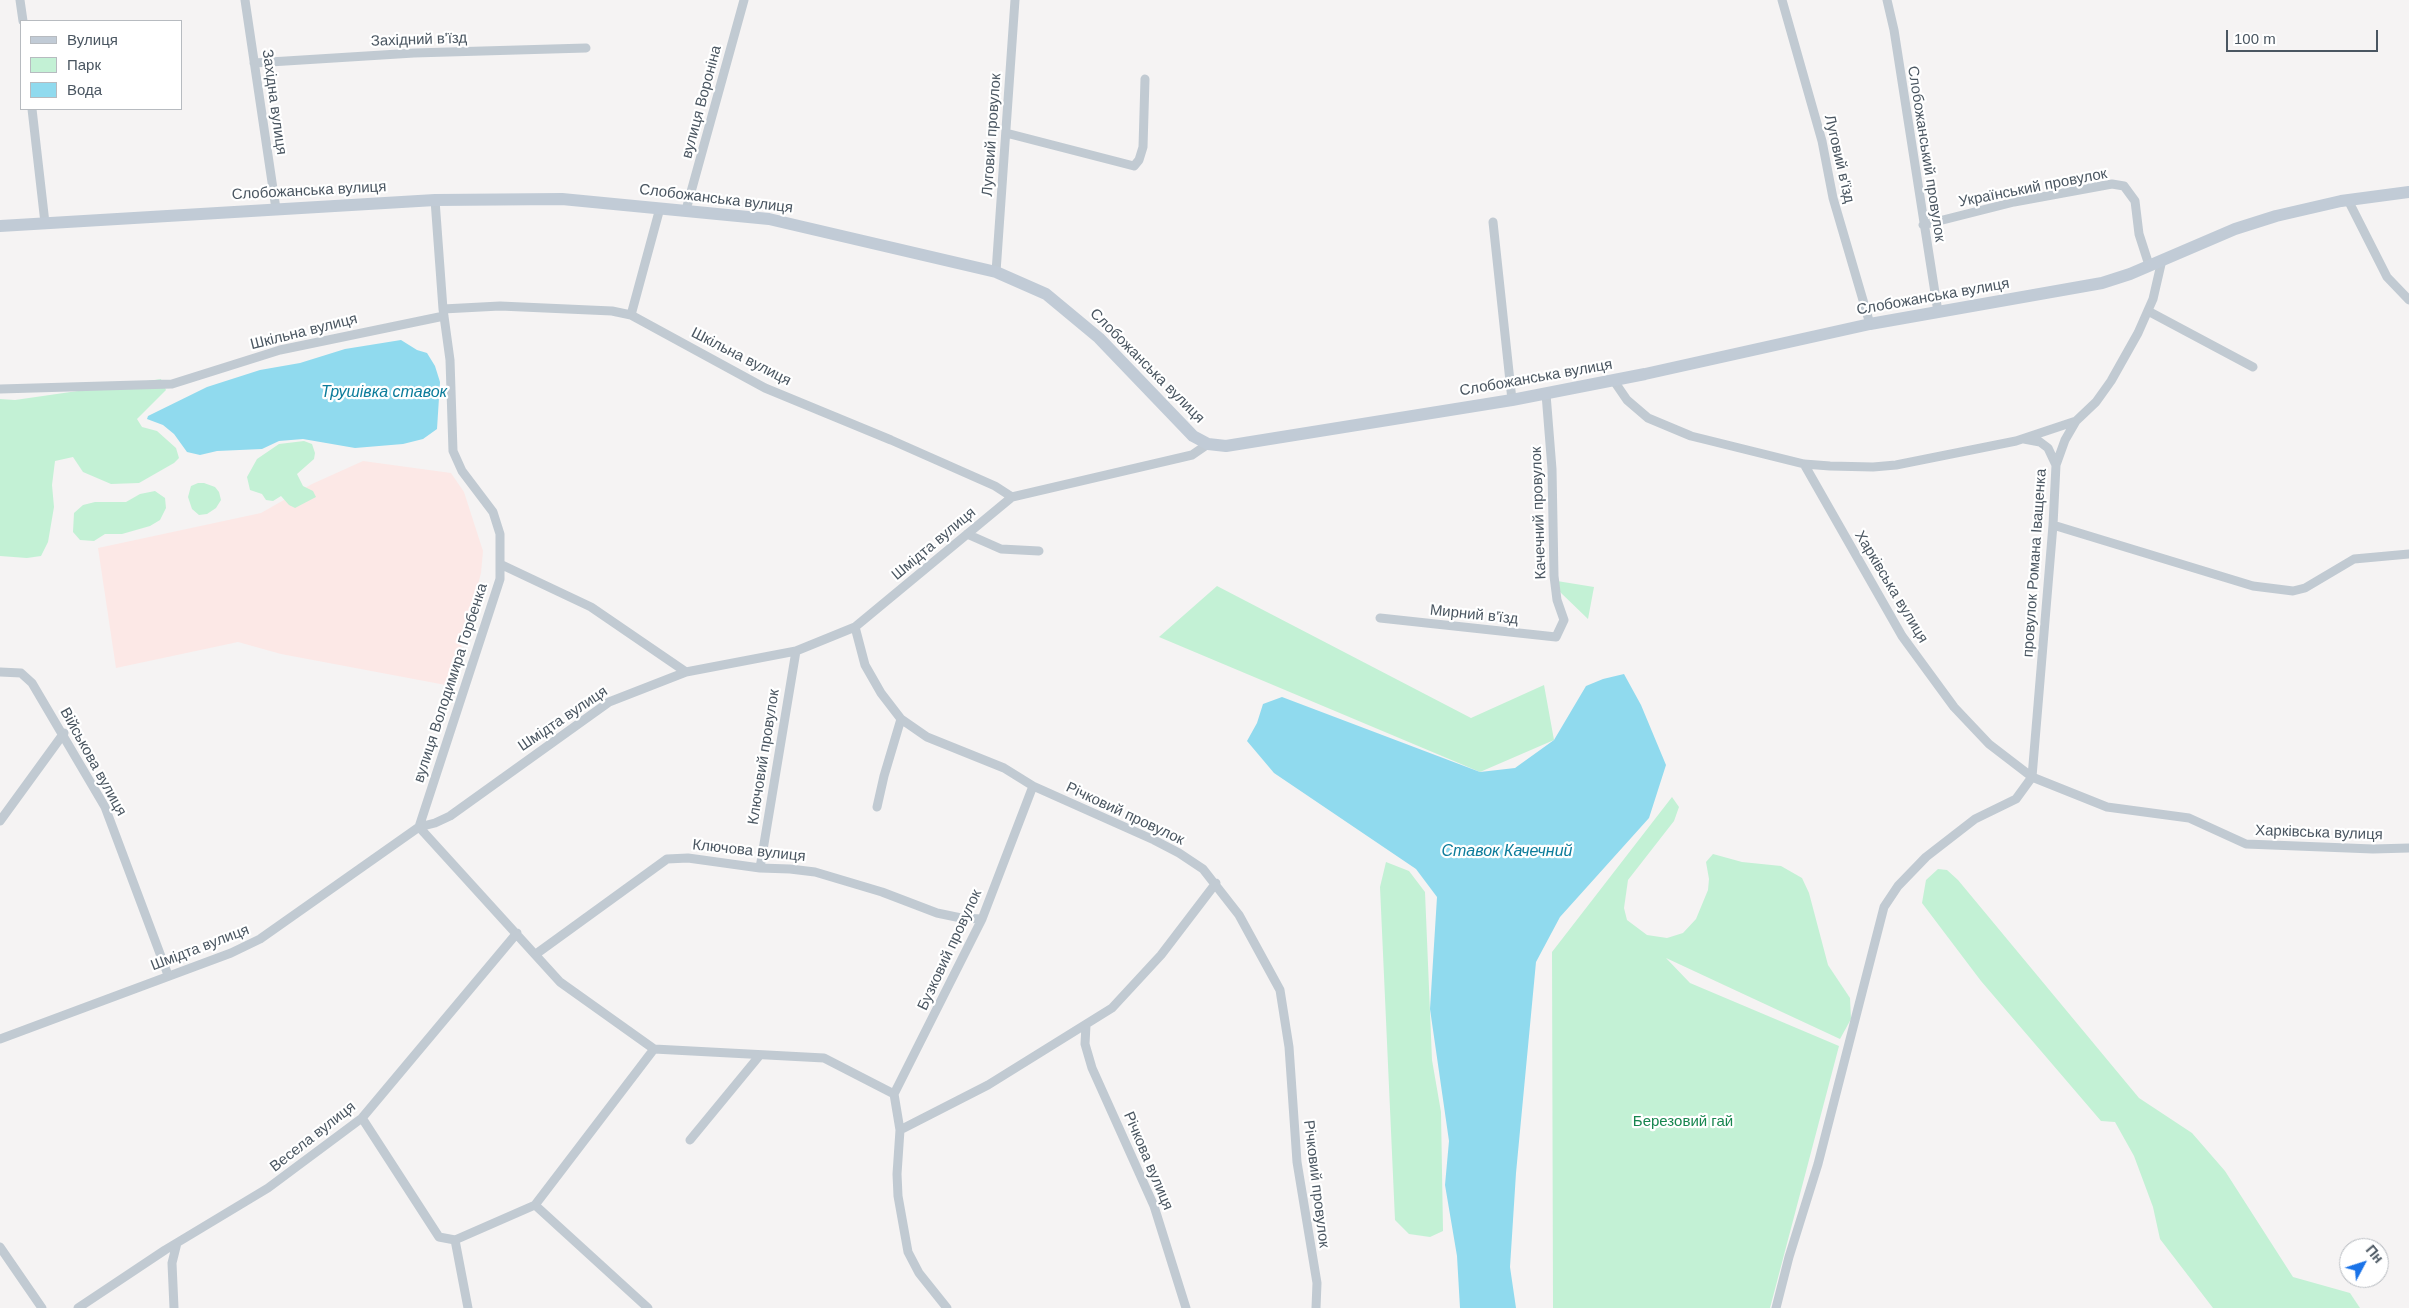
<!DOCTYPE html>
<html>
<head>
<meta charset="utf-8">
<style>
  body { margin:0 }
  #map { position:relative; width:2409px; height:1308px; overflow:hidden; background:#f5f3f3; font-family:Arial,sans-serif }
  canvas { display:block }
  .legend { position:absolute; left:20px; top:20px; width:162px; height:90px; box-sizing:border-box; background:#fff; border:1px solid #b7bbc0; margin:0; padding:6px 9px; list-style:none; font-size:15px; color:#4a5661 }
  .legend li { display:flex; align-items:center; gap:10px; height:25px }
  .legend b { width:25px; border:1px solid #b7bbc0 }
  .north { position:absolute; left:2339px; top:1238px; width:50px; height:50px; box-sizing:border-box; background:#fff; border:1px solid #b7bbc0; border-radius:50%; rotate:50deg; font-size:14px; font-weight:700; line-height:20px; text-align:center; color:#4a5661 }
  .north::after { content:''; display:block; margin:auto; width:18px; height:22px; background:#1a73e8; clip-path:polygon(50% 0,100% 100%,50% 72%,0 100%) }
  .scale { position:absolute; left:2226px; top:30px; width:152px; height:22px; box-sizing:border-box; border:2px solid #4a5661; border-top:0; padding-left:6px; font-size:15px; line-height:18px; white-space:nowrap; color:#4a5661; -webkit-text-stroke:4px #fff; paint-order:stroke }
</style>
</head>
<body>
<div id="map">
<canvas width="2409" height="1308"></canvas>
<ul class="legend">
<li><b style="height:6px;background:#c1cbd6"></b>Вулиця</li>
<li><b style="height:14px;background:#c3f1d5"></b>Парк</li>
<li><b style="height:14px;background:#90daee"></b>Вода</li>
</ul>
<div class="north">Пн</div>
<div class="scale">100 m</div>
</div>
<script>
const ctx = document.querySelector('canvas').getContext('2d');
ctx.lineJoin = 'round';
function paint(path, color) { ctx.fillStyle = color; ctx.fill(path, 'evenodd'); }
const toPath = rows => new Path2D(rows.map(r => 'M' + r).join(''));
function stroke(path, color, width, dash) { ctx.strokeStyle = color; ctx.lineWidth = width; ctx.lineCap = dash ? 'butt' : 'round'; ctx.setLineDash(dash || []); ctx.stroke(path); }
function label(font, color, halo, rows, align = 'center') {
  ctx.font = font + ' Arial,sans-serif'; ctx.lineWidth = 4.5; ctx.setLineDash([]); ctx.textBaseline = 'middle'; ctx.strokeStyle = halo; ctx.fillStyle = color; for (const [text, x, y, turn = 0] of rows) {
    ctx.save(); ctx.translate(x, y); ctx.rotate((+turn || 0) * Math.PI / 180); ctx.textAlign = isNaN(turn) ? turn : align; if (halo) ctx.strokeText(text, 0, 0); ctx.fillText(text, 0, 0); ctx.restore();
  }
}
const medical = toPath([
  [363,461,451,473,464,492,483,551,481,573,451,686,281,654,238,642,116,668,98,548,261,513,312,484]
]);
const green = toPath([
  [161,379,166,390,137,419,142,427,157,431,176,448,179,458,174,463,139,483,111,484,83,472,73,457,55,461,52,485,54,507,48,542,41,556,27,558,0,556,0,399,15,400],
  [304,441,312,444,315,453,314,459,297,474,303,486,313,491,316,497,295,508,289,505,281,496,273,501,266,500,262,494,250,490,247,477,257,459,279,444],
  [198,483,204,483,215,487,219,492,221,500,216,508,207,514,199,515,192,509,188,497,191,486],
  [155,491,165,498,166,508,160,520,150,526,122,534,105,534,94,541,80,540,73,532,74,513,83,505,95,502,126,502,140,494],
  [1557,581,1594,587,1588,619,1560,592],
  [1217,586,1471,718,1544,685,1554,740,1480,772,1159,637],
  [1672,797,1679,807,1674,821,1628,880,1624,908,1627,920,1647,935,1667,938,1683,933,1696,919,1708,890,1709,879,1706,862,1713,854,1742,862,1781,866,1802,878,1809,893,1828,965,1850,998,1851,1019,1840,1039,1666,958,1690,983,1839,1046,1770,1308,1553,1308,1552,952],
  [1386,862,1409,871,1425,892,1432,1060,1441,1112,1443,1231,1430,1237,1409,1234,1395,1220,1380,887],
  [1938,869,1947,870,1958,880,2139,1098,2192,1133,2225,1171,2293,1277,2350,1293,2360,1308,2213,1308,2160,1239,2153,1207,2134,1156,2115,1122,2101,1121,1981,981,1922,903,1926,880]
]);
const water = toPath([
  [401,340,417,350,427,353,435,366,440,382,437,429,423,439,403,444,355,448,303,439,279,441,262,449,217,451,200,455,187,452,174,434,163,425,147,419,148,416,207,387,260,370,300,363,345,349],
  [1624,674,1641,705,1666,765,1649,818,1560,917,1536,962,1516,1173,1510,1267,1516,1308,1460,1308,1457,1256,1445,1185,1449,1141,1430,1009,1437,897,1416,869,1274,773,1247,741,1257,723,1263,704,1282,697,1480,772,1515,768,1554,740,1586,686,1603,679]
]);
const street = toPath([
  [20,0,23,21],
  [245,0,276,209],
  [1782,0,1822,141,1833,198,1870,324],
  [1887,0,1894,30,1938,312],
  [254,63,414,53,586,48],
  [32,109,45,223],
  [1006,133,1134,166,1139,160,1143,147,1145,79],
  [2348,200,2387,277,2409,300],
  [686,210,744,0],
  [1493,222,1512,400],
  [1923,225,2014,202,2112,184,2124,186,2135,201,2139,234,2149,265],
  [996,272,1015,0],
  [443,309,500,306,612,311,631,315,765,388,891,440,995,486,1012,497],
  [2148,311,2253,367],
  [631,315,660,208],
  [1614,381,1627,400,1648,418,1691,436,1804,464,1830,466,1873,467,1896,465,2016,441,2076,421],
  [0,389,172,384,280,350,444,316],
  [2024,439,2040,442,2048,448,2056,465],
  [1804,464,1902,636,1954,707,1989,744,2032,777,2107,807,2189,818,2246,844,2373,849,2409,848],
  [2053,525,2253,586,2293,591,2305,588,2354,559,2409,554],
  [967,534,1001,549,1039,551],
  [500,564,591,607,686,672],
  [1380,618,1556,637,1564,620,1557,600,1554,576,1552,469,1546,394],
  [855,627,865,665,881,693,901,719,927,737,1004,768,1033,786,1154,840,1179,853,1203,869,1239,915,1280,990,1289,1047,1297,1162,1317,1283,1316,1308],
  [0,672,21,673,32,683,105,807,168,975],
  [877,807,884,776,901,719],
  [0,821,64,733],
  [419,827,560,982,654,1049,824,1058,894,1094,900,1130,897,1174,898,1196,908,1252,919,1273,947,1308],
  [419,827,500,579,500,534,493,512,462,471,453,451,450,360,443,309,435,200],
  [760,868,796,651],
  [536,954,667,859,688,858,760,868,790,869,815,872,882,892,937,913,961,918,982,919],
  [1086,1025,1085,1044,1092,1068,1154,1206,1186,1308],
  [0,1039,231,953,260,939,419,827,435,823,450,816,609,702,686,672,796,651,855,627,1012,497,1192,455,1208,444],
  [894,1094,982,919,1033,786],
  [362,1118,439,1237,455,1240,535,1205,654,1049],
  [900,1130,988,1085,1112,1008,1161,955,1216,883],
  [690,1140,760,1055],
  [535,1205,648,1308],
  [455,1240,468,1308],
  [0,1247,42,1308],
  [78,1308,165,1250,268,1188,362,1118,517,933],
  [174,1308,172,1263,177,1243],
  [1776,1308,1789,1257,1818,1164,1884,907,1898,886,1926,857,1975,819,2016,799,2032,777,2053,525,2056,465,2065,440,2076,421,2096,402,2111,381,2138,333,2153,299,2162,260]
]);
const secondary = toPath([
  [0,226,435,200,562,199,769,219,996,272,1046,294,1099,338,1193,436,1208,444,1226,446,1512,400,1645,374,1870,324,2102,283,2130,274,2235,229,2276,216,2341,201,2409,192]
]);
const streetNames = [
  ["Західний в'їзд",419,40,-2],
  ["Західна вулиця",274,102,82],
  ["вулиця Вороніна",702,102,-75],
  ["Луговий провулок",992,135,-86],
  ["Слобожанський провулок",1926,154,81],
  ["Луговий в'їзд",1839,159,77],
  ["Український провулок",2033,188,-11],
  ["Слобожанська вулиця",309,191,-3],
  ["Слобожанська вулиця",716,199,7],
  ["Слобожанська вулиця",1933,297,-10],
  ["Шкільна вулиця",304,332,-14],
  ["Шкільна вулиця",741,357,27],
  ["Слобожанська вулиця",1147,366,45],
  ["Слобожанська вулиця",1536,378,-10],
  ["Качечний провулок",1539,513,-92],
  ["Шмідта вулиця",934,544,-40],
  ["провулок Романа Іващенка",2035,563,-86],
  ["Харківська вулиця",1891,587,59],
  ["Мирний в'їзд",1474,615,6],
  ["вулиця Володимира Горбенка",451,683,-72],
  ["Шмідта вулиця",563,719,-34],
  ["Ключовий провулок",764,757,-81],
  ["Військова вулиця",93,762,61],
  ["Річковий провулок",1125,814,25],
  ["Харківська вулиця",2319,833,2],
  ["Ключова вулиця",749,851,6],
  ["Шмідта вулиця",200,948,-21],
  ["Бузковий провулок",950,950,-65],
  ["Весела вулиця",313,1137,-38],
  ["Річкова вулиця",1148,1161,67],
  ["Річковий провулок",1316,1184,83]
];
const parkNames = [
  ["Березовий гай",1683,1122]
];
const waterNames = [
  ["Трушівка ставок",384,393],
  ["Ставок Качечний",1507,852]
];
paint(medical, '#fce8e6');
paint(green, '#c3f1d5');
paint(water, '#90daee');
stroke(street, '#c1cad2', 9);
stroke(secondary, '#c1cbd6', 12);
label('15px', '#4a5661', '#fff', streetNames);
label('15px', '#17864f', '#fff', parkNames);
label('italic 16px', '#0c7c9b', '#fff', waterNames);
</script>
</body>
</html>
